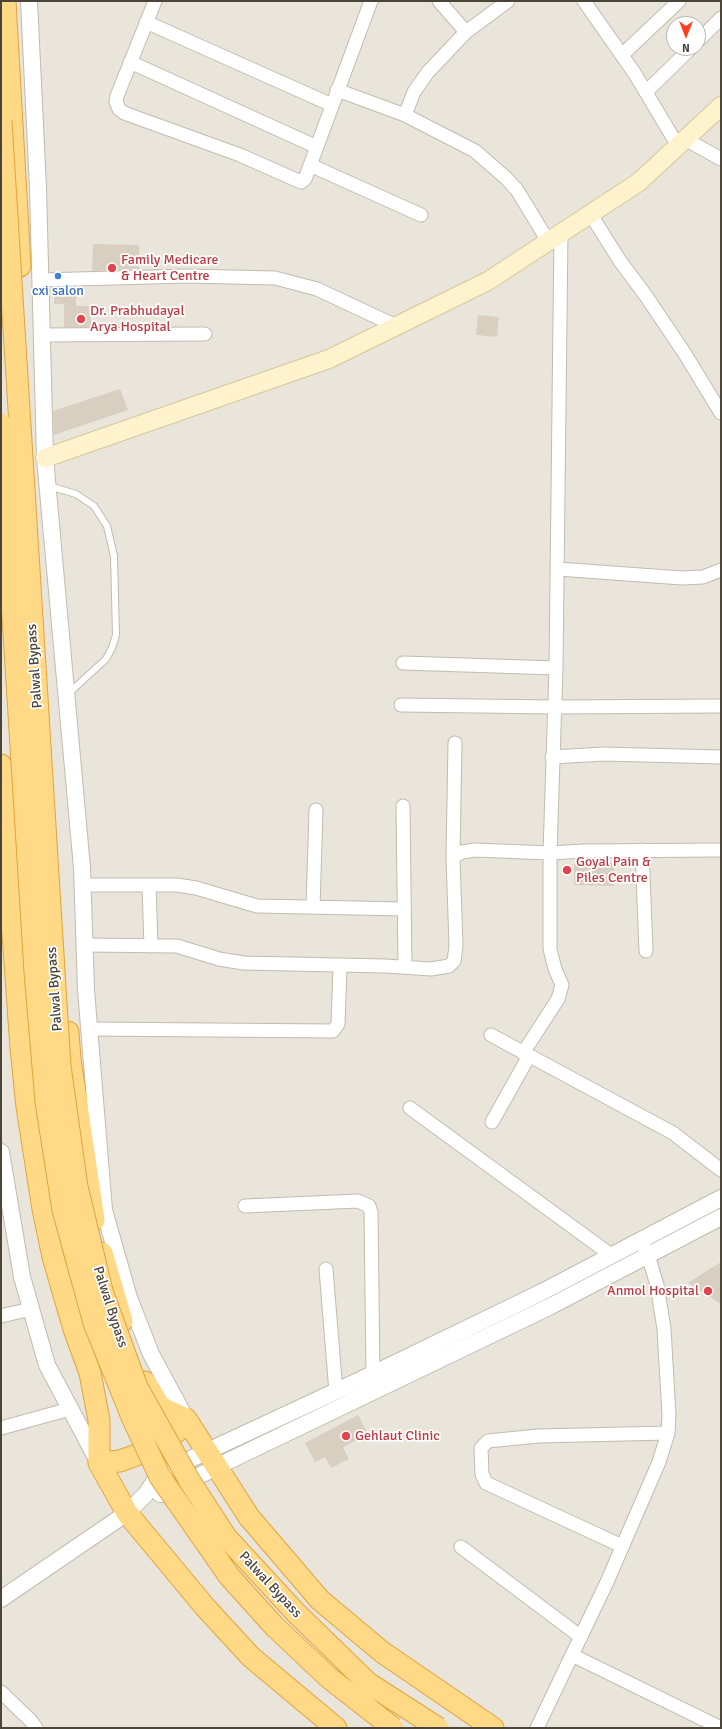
<!DOCTYPE html>
<html>
<head>
<meta charset="utf-8">
<style>
  body { margin:0 }
  #map { position:relative; width:722px; height:1729px; overflow:hidden; background:#f6f3ec; font-family:Signika,sans-serif }
  canvas { display:block }
  .frame { position:absolute; inset:0; border:2px solid #4b4439; pointer-events:none }
  .north { position:absolute; left:666px; top:16px; width:40px; height:40px; box-sizing:border-box; background:#fff; border:1px solid #b7b4b0; border-radius:50%; rotate:180deg; font-size:11px; font-weight:700; line-height:16px; text-align:center; color:#4b4439 }
  .north::after { content:''; display:block; margin:auto; width:14px; height:18px; background:#fc3f1d; clip-path:polygon(50% 0,100% 100%,50% 72%,0 100%) }
</style>
</head>
<body>
<div id="map">
<canvas width="722" height="1729"></canvas>
<div class="frame"></div>
<div class="north">N</div>
</div>
<script>
const ctx = document.querySelector('canvas').getContext('2d');
ctx.lineJoin = 'round';
function paint(path, color) { ctx.fillStyle = color; ctx.fill(path, 'evenodd'); }
const toPath = rows => new Path2D(rows.map(r => 'M' + r).join(''));
function stroke(path, color, width, dash) { ctx.strokeStyle = color; ctx.lineWidth = width; ctx.lineCap = dash ? 'butt' : 'round'; ctx.setLineDash(dash || []); ctx.stroke(path); }
function label(font, color, halo, rows, align = 'center') {
  ctx.font = font + ' Signika,sans-serif'; ctx.lineWidth = 3.5; ctx.setLineDash([]); ctx.textBaseline = 'middle'; ctx.strokeStyle = halo; ctx.fillStyle = color; for (const [text, x, y, turn = 0] of rows) {
    ctx.save(); ctx.translate(x, y); ctx.rotate((+turn || 0) * Math.PI / 180); ctx.textAlign = isNaN(turn) ? turn : align; if (halo) ctx.strokeText(text, 0, 0); ctx.fillText(text, 0, 0); ctx.restore();
  }
}
const residential = toPath([
  [1,1,721,1,721,1728,1,1728],
  [674,24,698,24,698,48,674,48]
]);
const building = toPath([
  [93,244,139,245,139,269,92,271],
  [76,287,76,306,91,306,91,327,64,327,64,304,54,304,54,288],
  [478,315,499,317,497,337,476,335],
  [120,389,128,410,54,435,53,411],
  [574,863,614,863,614,886,574,885],
  [721,1262,721,1304,688,1283],
  [358,1415,368,1434,343,1447,349,1459,331,1468,325,1457,315,1462,305,1443]
]);
const service = toPath([
  [49,486,76,494,94,506,107,526,114,556,116,635,112,648,106,659,69,693]
]);
const minor = toPath([
  [155,1,117,96,116,102,119,109,124,113,240,155,301,182,305,179,371,1],
  [439,1,466,32],
  [584,1,635,74,678,146],
  [146,22,332,105],
  [698,41,721,18],
  [622,55,679,1],
  [130,62,317,147],
  [337,90,405,115,475,151,506,178,517,190,548,241],
  [646,92,691,48],
  [405,115,414,92,428,72,466,32,508,1],
  [685,139,721,159],
  [310,165,421,215],
  [591,215,620,261,646,296,685,354,721,413],
  [40,280,187,276,275,278,317,289,396,326],
  [42,335,205,334],
  [558,569,682,578,703,577,721,570],
  [403,663,556,668],
  [401,705,554,707,721,706],
  [552,757,604,754,721,757],
  [403,806,405,967],
  [642,850,646,951],
  [453,857,455,743],
  [82,885,177,885,196,888,257,906,404,909],
  [149,885,151,946],
  [313,907,316,810],
  [85,945,177,946,219,959,244,963,385,966,431,969,449,966,454,961,456,946,453,857,462,852,475,850,550,853,556,668,561,232],
  [89,1029,333,1031,338,1024,340,966],
  [491,1035,673,1133,721,1170],
  [523,1053,558,999,562,985,555,969,550,949,550,853,584,851,721,850],
  [410,1108,611,1255],
  [492,1122,529,1056],
  [245,1206,358,1201,369,1206,371,1212,373,1374],
  [326,1269,336,1392],
  [1,1316,31,1309],
  [1,1428,70,1409],
  [622,1546,486,1483,482,1474,481,1448,488,1441,538,1436,668,1433],
  [461,1547,581,1637],
  [572,1655,721,1728],
  [1,1692,31,1721,36,1728],
  [537,1728,607,1582,659,1462,668,1433,669,1415,664,1329,657,1285,648,1255,644,1247]
]);
const tertiary = toPath([
  [29,1,38,188,45,458,82,868,86,990,104,1210,129,1298,151,1354,186,1419],
  [1,1152,22,1277,47,1365,99,1463],
  [160,1494,165,1494,216,1467,549,1307,721,1217],
  [1,1599,127,1513,146,1494,155,1480,180,1464,373,1374,542,1292,721,1198]
]);
const secondary = toPath([
  [45,458,329,359,488,281,639,182,721,106]
]);
const trunk = toPath([
  [5,1,20,266],
  [1,765,21,1048,27,1107,43,1209,53,1257,74,1329,90,1373,99,1420,99,1463,127,1513,205,1607,251,1657,336,1728],
  [68,1032,70,1059,94,1220],
  [102,1253,122,1321],
  [145,1382,160,1407,186,1419,249,1517,320,1600,382,1652,493,1728],
  [99,1463,120,1461,158,1447,176,1432,186,1419]
]);
const trunkBridge = toPath([
  [1,121,60,1066,77,1187,102,1291,137,1387,189,1480,226,1537,296,1613,368,1683,438,1728],
  [1,424,35,972,46,1102,63,1210,94,1323,132,1417,160,1477,229,1576,275,1627,328,1677,393,1728]
]);
const markers = [
  [112,268,5,"#e0444e"],
  [58,276,4,"#3f7fe0"],
  [81,319,5,"#e0444e"],
  [567,870,5,"#e0444e"],
  [708,1291,5,"#e0444e"],
  [346,1436,5,"#e0444e"]
];
const healthNames = [
  ["Family Medicare",121,260],
  ["& Heart Centre",121,276],
  ["Dr. Prabhudayal",90,311],
  ["Arya Hospital",90,327],
  ["Goyal Pain &",576,862],
  ["Piles Centre",576,878],
  ["Anmol Hospital",699,1291,"right"],
  ["Gehlaut Clinic",355,1436]
];
const shopNames = [
  ["cxi salon",58,291]
];
const streetNames = [
  ["Palwal Bypass",35,666,-94],
  ["Palwal Bypass",55,989,-94],
  ["Palwal Bypass",110,1307,72],
  ["Palwal Bypass",270,1585,47]
];
paint(residential, '#eae5da');
paint(building, '#d8cfc1');
stroke(service, '#c2bbae', 8);
stroke(minor, '#c2bbae', 15);
stroke(tertiary, '#c2bbae', 18);
stroke(secondary, '#d6c79b', 20);
stroke(trunk, '#e0a43c', 23);
stroke(service, '#fff', 6);
stroke(minor, '#fff', 13);
stroke(tertiary, '#fff', 16);
stroke(secondary, '#fff3cd', 18);
stroke(trunk, '#ffd985', 21);
stroke(trunkBridge, '#e0a43c', 23, []);
stroke(trunkBridge, '#ffd985', 21);
for (const [x, y, r, color] of markers) { const dot = new Path2D(); dot.arc(x, y, r, 0, 2 * Math.PI); ctx.fillStyle = color; ctx.fill(dot); stroke(dot, '#fff', 1.5); }
label('14px', '#be3a42', '#fff', healthNames, 'left');
label('14px', '#366cbe', '#fff', shopNames);
label('14px', '#4b4439', '#fff', streetNames);
</script>
</body>
</html>
